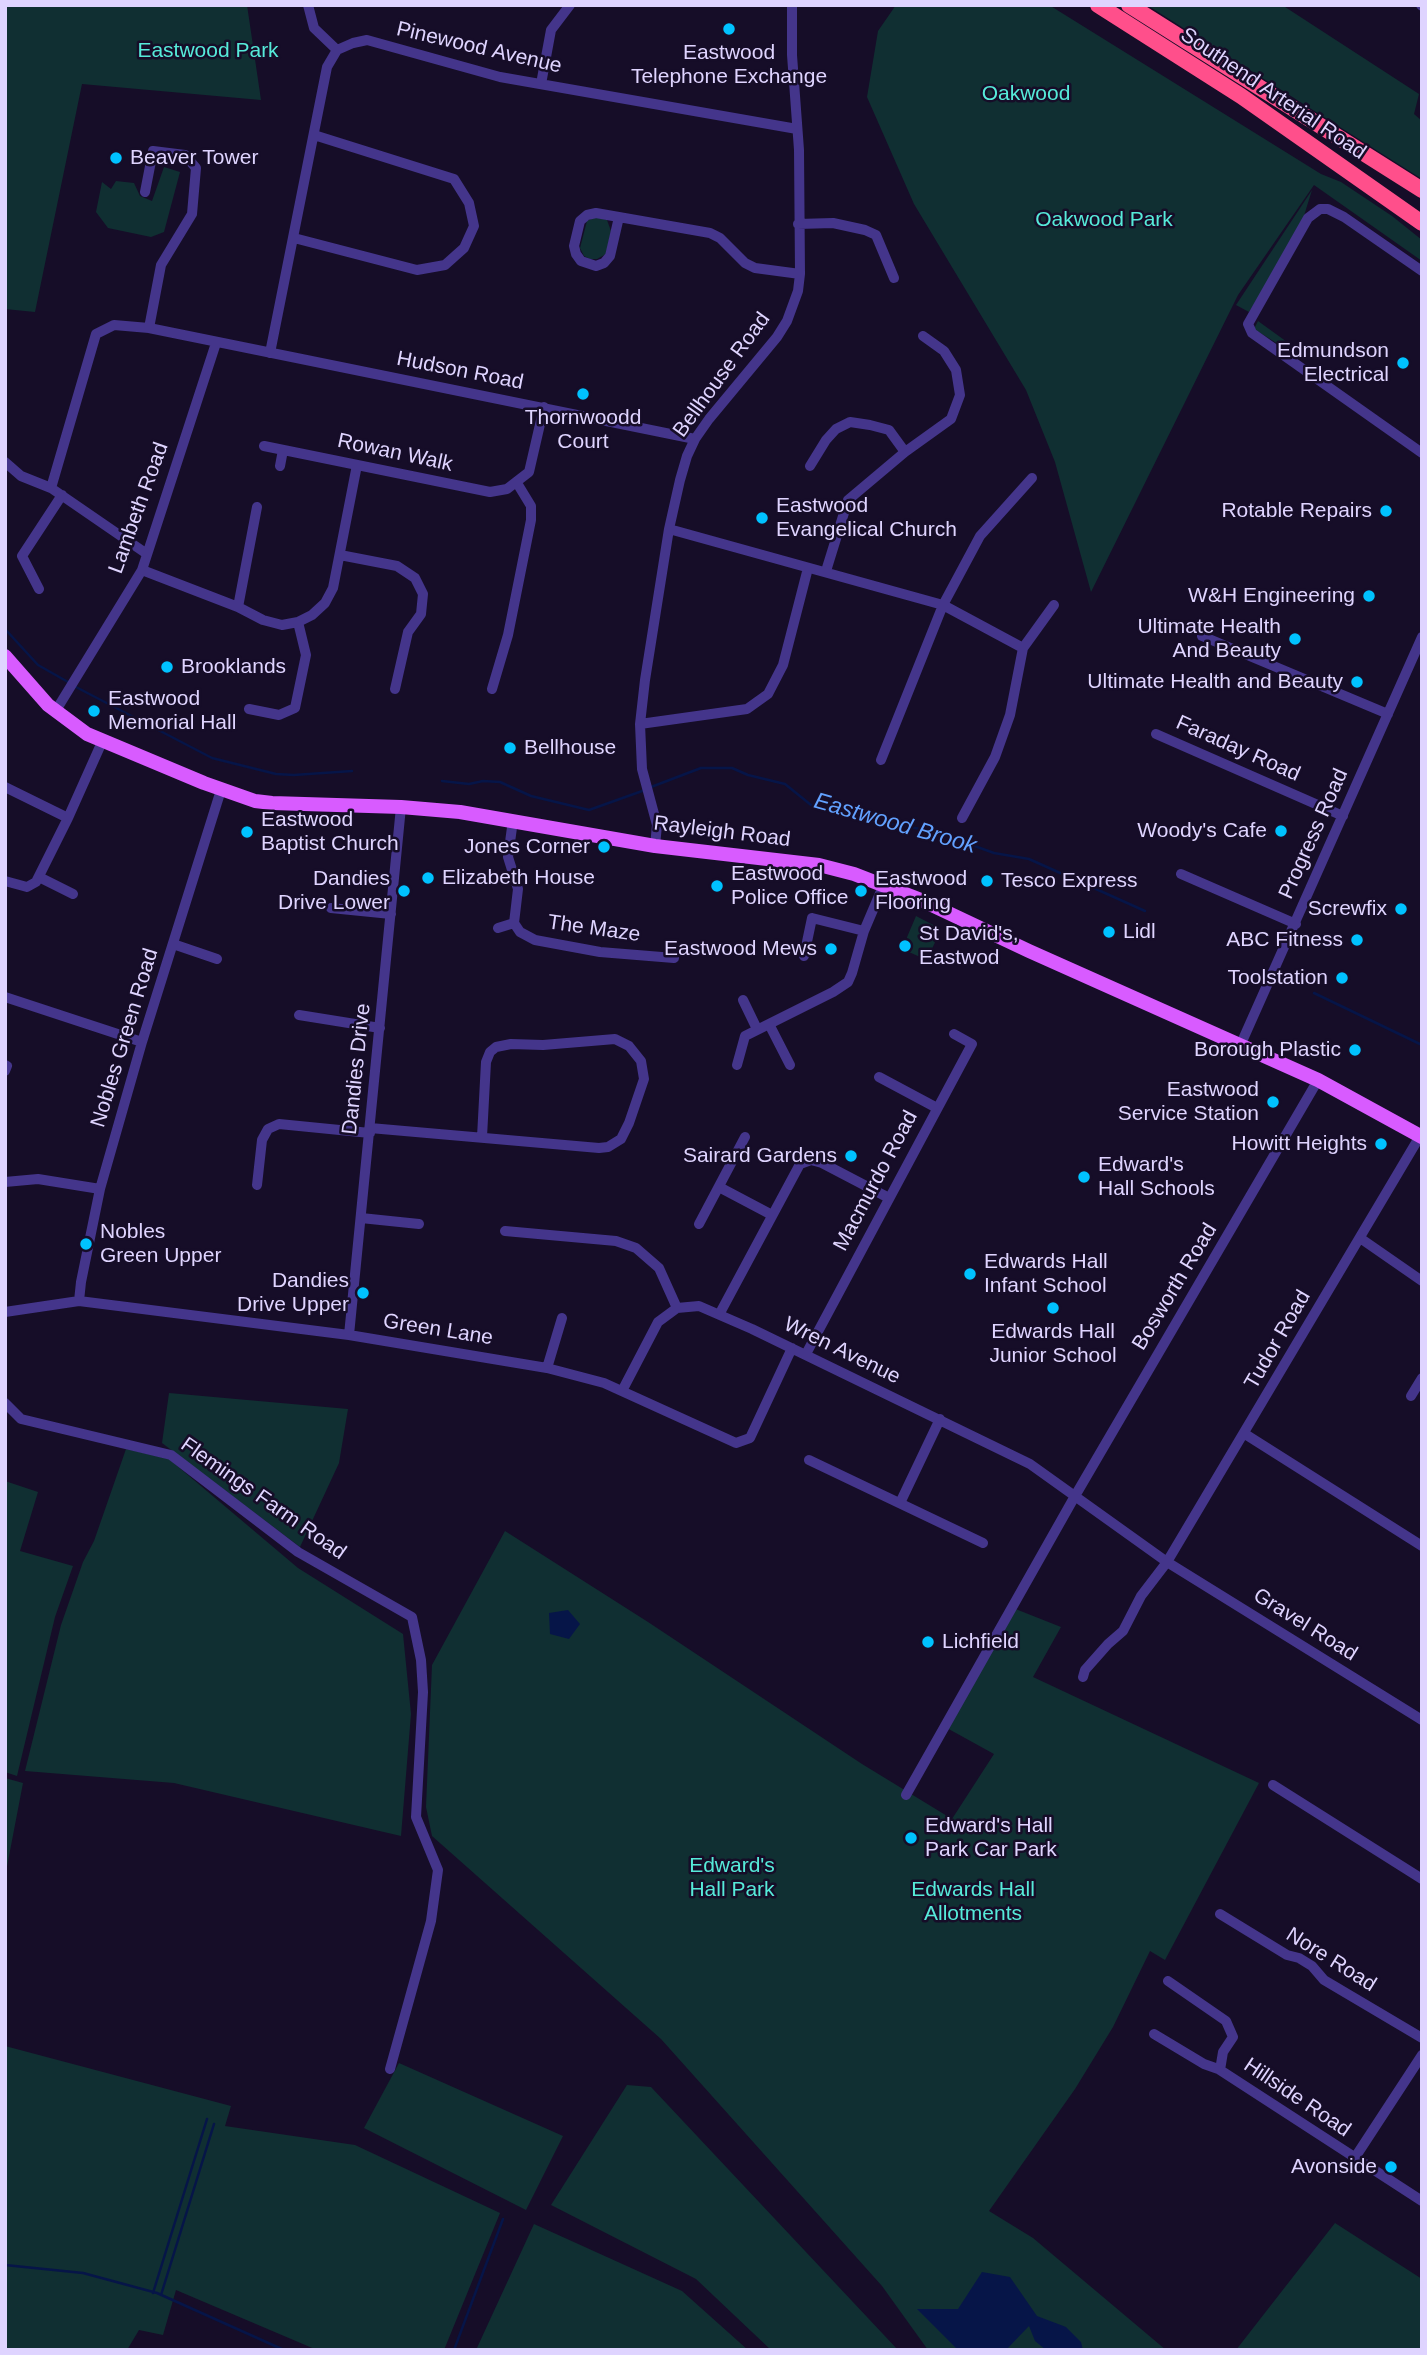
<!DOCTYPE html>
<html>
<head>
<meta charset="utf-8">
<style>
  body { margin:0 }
  #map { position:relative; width:1427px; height:2355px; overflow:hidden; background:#160d28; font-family:Helvetica,sans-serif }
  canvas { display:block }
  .frame { position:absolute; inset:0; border:7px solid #dfd4ff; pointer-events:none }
</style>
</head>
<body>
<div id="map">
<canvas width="1427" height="2355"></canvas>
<div class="frame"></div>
</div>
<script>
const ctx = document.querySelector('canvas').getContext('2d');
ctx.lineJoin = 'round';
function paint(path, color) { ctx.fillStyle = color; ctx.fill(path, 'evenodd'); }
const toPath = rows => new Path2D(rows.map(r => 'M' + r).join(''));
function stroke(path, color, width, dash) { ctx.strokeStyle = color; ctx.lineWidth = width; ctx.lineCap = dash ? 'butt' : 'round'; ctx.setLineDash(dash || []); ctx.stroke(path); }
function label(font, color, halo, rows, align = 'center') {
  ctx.font = font + ' Helvetica,sans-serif'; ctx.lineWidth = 5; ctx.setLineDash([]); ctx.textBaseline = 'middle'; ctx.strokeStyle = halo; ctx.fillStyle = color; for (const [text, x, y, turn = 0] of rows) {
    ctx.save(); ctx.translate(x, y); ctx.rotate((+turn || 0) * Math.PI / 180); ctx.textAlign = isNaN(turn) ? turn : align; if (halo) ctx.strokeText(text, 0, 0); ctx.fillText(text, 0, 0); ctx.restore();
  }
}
const green = toPath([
  [5,5,247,5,261,100,82,84,35,312,5,309],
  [896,5,1049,5,1321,174,1341,182,1392,216,1422,240,1422,261,1314,185,1238,295,1091,592,1055,462,1026,390,914,204,867,97,878,31],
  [1147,5,1282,5,1419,94,1414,114,1422,121,1422,179],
  [164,167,180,172,164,232,151,237,108,228,96,212,102,182,111,189,116,181,134,183,140,196,152,201],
  [1312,190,1298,235,1249,312,1236,305],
  [596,217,607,220,611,231,606,254,597,259,590,259,584,256,580,248,587,221],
  [1258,321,1294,347,1291,352,1254,329],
  [916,916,941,929,927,960,902,949],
  [169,1393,348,1409,339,1463,300,1547,162,1443],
  [126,1449,169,1459,298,1568,403,1634,411,1714,401,1836,174,1783,25,1771,61,1625,83,1562,94,1541],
  [5,1481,38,1492,20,1551,73,1566,55,1617,17,1776,5,1772],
  [505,1531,648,1622,862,1764,952,1819,994,1754,945,1727,1013,1608,1061,1627,1033,1677,1259,1783,1165,1960,1150,1951,1113,2027,1075,2089,989,2211,1033,2238,1166,2350,928,2350,882,2286,661,2039,432,1836,426,1807,432,1665],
  [5,1778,23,1783,5,1877],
  [5,2046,231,2106,225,2126,355,2145,500,2213,444,2350,317,2350,176,2290,163,2335,139,2330,127,2350,5,2350],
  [399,2063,563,2136,526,2210,364,2128],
  [627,2085,651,2087,898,2350,771,2350,696,2279,551,2205],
  [1335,2223,1422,2279,1422,2350,1236,2350],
  [534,2224,682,2291,748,2350,476,2350]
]);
const water = toPath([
  [568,1610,580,1624,569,1639,550,1634,549,1613],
  [982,2272,1010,2277,1037,2316,1066,2327,1081,2342,1083,2350,1046,2350,1035,2341,1029,2326,1006,2350,958,2350,917,2309,958,2309]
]);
const stream = toPath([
  [5,629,38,665,68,682],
  [74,686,212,758,276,774,294,775,352,771],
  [442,781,469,784,483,781,500,782,531,796,589,810,645,790],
  [651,787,701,768,732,768,748,775,785,784,811,805,878,822,933,831,994,853,1029,859,1145,911],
  [1314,993,1422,1045],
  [5,2265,83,2273,157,2293,284,2350],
  [153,2293,207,2119],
  [161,2295,214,2124],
  [454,2350,503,2219]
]);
const minor = toPath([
  [308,5,314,28,337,50],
  [1421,5,1422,6],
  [541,84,551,30,570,5],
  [145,192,153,151,185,155,196,168,192,214,161,265,149,328],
  [619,217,610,256,604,263,596,266,581,261,576,254,574,246,580,221,587,215,596,213,710,233,720,238,745,263,755,268,800,274],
  [798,224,833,223,865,230,876,235,894,278],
  [294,238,417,270,445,265,464,248,474,226,469,203,454,179,314,135],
  [1422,271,1344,217,1328,209,1320,209,1308,218,1248,324,1252,333,1422,453],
  [270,353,327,67,337,50,353,43,367,40,500,77,797,129],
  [264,446,490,492,507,489,529,472,544,407],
  [5,462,21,476,51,488,147,554],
  [280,466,283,450],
  [810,466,826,440,836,429,850,422,870,425,889,430,905,452],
  [51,488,96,334,114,325,149,328,695,439],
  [669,529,943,605,1023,648,1010,715,995,757,962,818],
  [340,555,397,566,415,578,423,594,421,614,408,632,395,689],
  [142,570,238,607,263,620,282,625,298,622,312,615,325,603,333,588,357,465],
  [826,571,848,500,905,452,951,419,960,395,956,370,944,351,923,336],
  [39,589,22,556,62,495],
  [238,607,257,507],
  [1202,636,1388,714],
  [1023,648,1054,605],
  [492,689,508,635,531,520,531,506,517,483],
  [249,709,279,715,295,708,306,655,298,622],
  [55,712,142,570,216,343],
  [640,724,747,709,768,694,783,665,808,568],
  [1156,734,1343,816],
  [881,760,943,605,980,536,1032,478],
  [5,787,68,818],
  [513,820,508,857,518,889,514,923,520,932,535,940,600,952,674,958],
  [655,846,657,825,642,769,640,724,645,680,669,529,680,480,687,456,695,439,709,419,777,337,787,321,798,291,800,274,799,150,792,55,792,5],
  [1181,874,1296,924],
  [39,877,73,894],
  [5,881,27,887,36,882,68,818,102,742],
  [331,908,391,914],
  [498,928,514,923],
  [173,944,217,959],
  [804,956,812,918,864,931],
  [5,997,142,1042],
  [743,1000,757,1029],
  [299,1015,380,1028],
  [769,1024,790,1065],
  [1240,1046,1422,637],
  [5,1065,7,1066,5,1071],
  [737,1065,745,1036,833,992,848,982,852,973,864,931,884,884],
  [879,1077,937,1108],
  [370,1128,599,1148,608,1147,621,1139,629,1123,644,1079,641,1061,629,1046,615,1039,543,1045,511,1044,496,1047,490,1052,486,1062,482,1137],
  [1420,1136,1167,1562,1422,1720],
  [5,1182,38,1179,100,1189],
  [257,1185,262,1140,268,1129,279,1124,370,1133],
  [719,1187,772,1215],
  [361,1218,419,1224],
  [699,1224,745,1137],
  [505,1231,616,1241,636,1248,659,1268,677,1308],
  [1360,1238,1422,1281],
  [79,1301,81,1282,100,1189,142,1042,221,790],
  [5,1312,79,1301,349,1335,547,1368,604,1383,736,1443,750,1438,792,1348],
  [720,1313,800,1164,811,1160,822,1163,889,1198],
  [349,1335,401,807],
  [806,1354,972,1044,954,1034],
  [547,1368,562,1318],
  [622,1391,658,1322,677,1308,699,1306,752,1329,1030,1464,1167,1562,1141,1596,1123,1631,1108,1644,1085,1670,1083,1677],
  [1411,1396,1422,1378],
  [5,1403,21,1419,171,1455,298,1552,412,1617,421,1660,423,1692,416,1817,438,1870,431,1921,390,2069],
  [1245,1434,1422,1546],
  [809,1460,983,1543],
  [900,1503,940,1419],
  [1273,1785,1422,1879],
  [906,1795,1075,1496,1318,1080],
  [1220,1914,1287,1955,1299,1958,1312,1966,1324,1980,1422,2038],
  [1168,1981,1226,2021,1233,2037,1223,2052,1220,2070,1422,2201],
  [1154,2034,1204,2064,1221,2070],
  [1354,2159,1422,2055]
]);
const major = toPath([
  [5,656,48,705,87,734,204,783,255,801,272,803,401,807,460,812,655,846,819,865,854,874,921,900,1029,951,1318,1080,1422,1137]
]);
const highway = toPath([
  [1098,5,1241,96,1422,223],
  [1129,5,1422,190]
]);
const markers = [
  [729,29,7,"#00c2ff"],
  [116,158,7,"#00c2ff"],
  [1403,363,7,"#00c2ff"],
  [583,394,7,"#00c2ff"],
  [1386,511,7,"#00c2ff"],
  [762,518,7,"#00c2ff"],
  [1369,596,7,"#00c2ff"],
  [1295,639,7,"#00c2ff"],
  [167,667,7,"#00c2ff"],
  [1357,682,7,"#00c2ff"],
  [94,711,7,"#00c2ff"],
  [510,748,7,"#00c2ff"],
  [1281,831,7,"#00c2ff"],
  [247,832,7,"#00c2ff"],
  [604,847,7,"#00c2ff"],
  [428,878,7,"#00c2ff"],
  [987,881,7,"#00c2ff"],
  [717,886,7,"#00c2ff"],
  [404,891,7,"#00c2ff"],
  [861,891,7,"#00c2ff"],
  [1401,909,7,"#00c2ff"],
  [1109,932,7,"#00c2ff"],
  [1357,940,7,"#00c2ff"],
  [905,946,7,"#00c2ff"],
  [831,949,7,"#00c2ff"],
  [1342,978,7,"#00c2ff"],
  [1355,1050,7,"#00c2ff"],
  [1273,1102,7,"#00c2ff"],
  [1381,1144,7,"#00c2ff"],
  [851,1156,7,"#00c2ff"],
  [1084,1177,7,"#00c2ff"],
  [86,1244,7,"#00c2ff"],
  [970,1274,7,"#00c2ff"],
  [363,1293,7,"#00c2ff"],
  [1053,1308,7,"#00c2ff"],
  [928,1642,7,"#00c2ff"],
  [911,1838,7,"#00c2ff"],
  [1391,2167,7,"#00c2ff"]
];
const streetNames = [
  ["Pinewood Avenue",479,48,13],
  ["Southend Arterial Road",1273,94,34],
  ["Hudson Road",460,371,11],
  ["Bellhouse Road",722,375,-54],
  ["Rowan Walk",395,453,12],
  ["Lambeth Road",139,508,-70],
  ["Faraday Road",1238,749,24],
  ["Rayleigh Road",722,832,7],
  ["Progress Road",1314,834,-66],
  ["The Maze",594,929,8],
  ["Nobles Green Road",125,1038,-73],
  ["Dandies Drive",357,1069,-84],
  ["Macmurdo Road",876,1181,-62],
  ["Bosworth Road",1175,1287,-59],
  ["Green Lane",438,1330,9],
  ["Tudor Road",1278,1340,-60],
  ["Wren Avenue",842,1351,26],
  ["Flemings Farm Road",263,1499,35],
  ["Gravel Road",1305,1625,32],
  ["Nore Road",1331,1960,32],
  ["Hillside Road",1297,2098,34]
];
const parkNames = [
  ["Eastwood Park",208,51],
  ["Oakwood",1026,94],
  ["Oakwood Park",1104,220],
  ["Edward's",732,1866],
  ["Hall Park",732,1890],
  ["Edwards Hall",973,1890],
  ["Allotments",973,1914]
];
const poiNames = [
  ["Eastwood",729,53,"center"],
  ["Telephone Exchange",729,77,"center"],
  ["Beaver Tower",130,158,"left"],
  ["Edmundson",1389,351],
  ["Electrical",1389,375],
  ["Thornwoodd",583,418,"center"],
  ["Court",583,442,"center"],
  ["Eastwood",776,506,"left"],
  ["Evangelical Church",776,530,"left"],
  ["Rotable Repairs",1372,511],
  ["W&H Engineering",1355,596],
  ["Ultimate Health",1281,627],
  ["And Beauty",1281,651],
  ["Brooklands",181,667,"left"],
  ["Ultimate Health and Beauty",1343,682],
  ["Eastwood",108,699,"left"],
  ["Memorial Hall",108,723,"left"],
  ["Bellhouse",524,748,"left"],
  ["Eastwood",261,820,"left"],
  ["Baptist Church",261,844,"left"],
  ["Woody's Cafe",1267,831],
  ["Jones Corner",590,847],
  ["Eastwood",731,874,"left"],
  ["Police Office",731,898,"left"],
  ["Elizabeth House",442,878,"left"],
  ["Dandies",390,879],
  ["Drive Lower",390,903],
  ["Eastwood",875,879,"left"],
  ["Flooring",875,903,"left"],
  ["Tesco Express",1001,881,"left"],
  ["Screwfix",1387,909],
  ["Lidl",1123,932,"left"],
  ["St David's,",919,934,"left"],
  ["Eastwod",919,958,"left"],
  ["ABC Fitness",1343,940],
  ["Eastwood Mews",817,949],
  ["Toolstation",1328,978],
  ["Borough Plastic",1341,1050],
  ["Eastwood",1259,1090],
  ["Service Station",1259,1114],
  ["Howitt Heights",1367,1144],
  ["Sairard Gardens",837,1156],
  ["Edward's",1098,1165,"left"],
  ["Hall Schools",1098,1189,"left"],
  ["Nobles",100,1232,"left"],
  ["Green Upper",100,1256,"left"],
  ["Edwards Hall",984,1262,"left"],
  ["Infant School",984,1286,"left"],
  ["Dandies",349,1281],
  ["Drive Upper",349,1305],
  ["Edwards Hall",1053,1332,"center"],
  ["Junior School",1053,1356,"center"],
  ["Lichfield",942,1642,"left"],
  ["Edward's Hall",925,1826,"left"],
  ["Park Car Park",925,1850,"left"],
  ["Avonside",1377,2167]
];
const waterNames = [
  ["Eastwood Brook",895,824,16]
];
paint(green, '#102f32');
paint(water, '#061548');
stroke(stream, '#061548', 2.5);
stroke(minor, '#44358b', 10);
stroke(major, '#d85bff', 14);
stroke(highway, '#ff4f8b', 16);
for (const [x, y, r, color] of markers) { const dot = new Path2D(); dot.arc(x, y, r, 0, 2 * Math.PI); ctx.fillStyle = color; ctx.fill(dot); stroke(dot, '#160d28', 2.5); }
label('21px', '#dfd4ff', '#160d28', streetNames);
label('21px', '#56ead9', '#160d28', parkNames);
label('21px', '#dfd4ff', '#160d28', poiNames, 'right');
label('italic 23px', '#62a1ff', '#160d28', waterNames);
</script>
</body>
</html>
